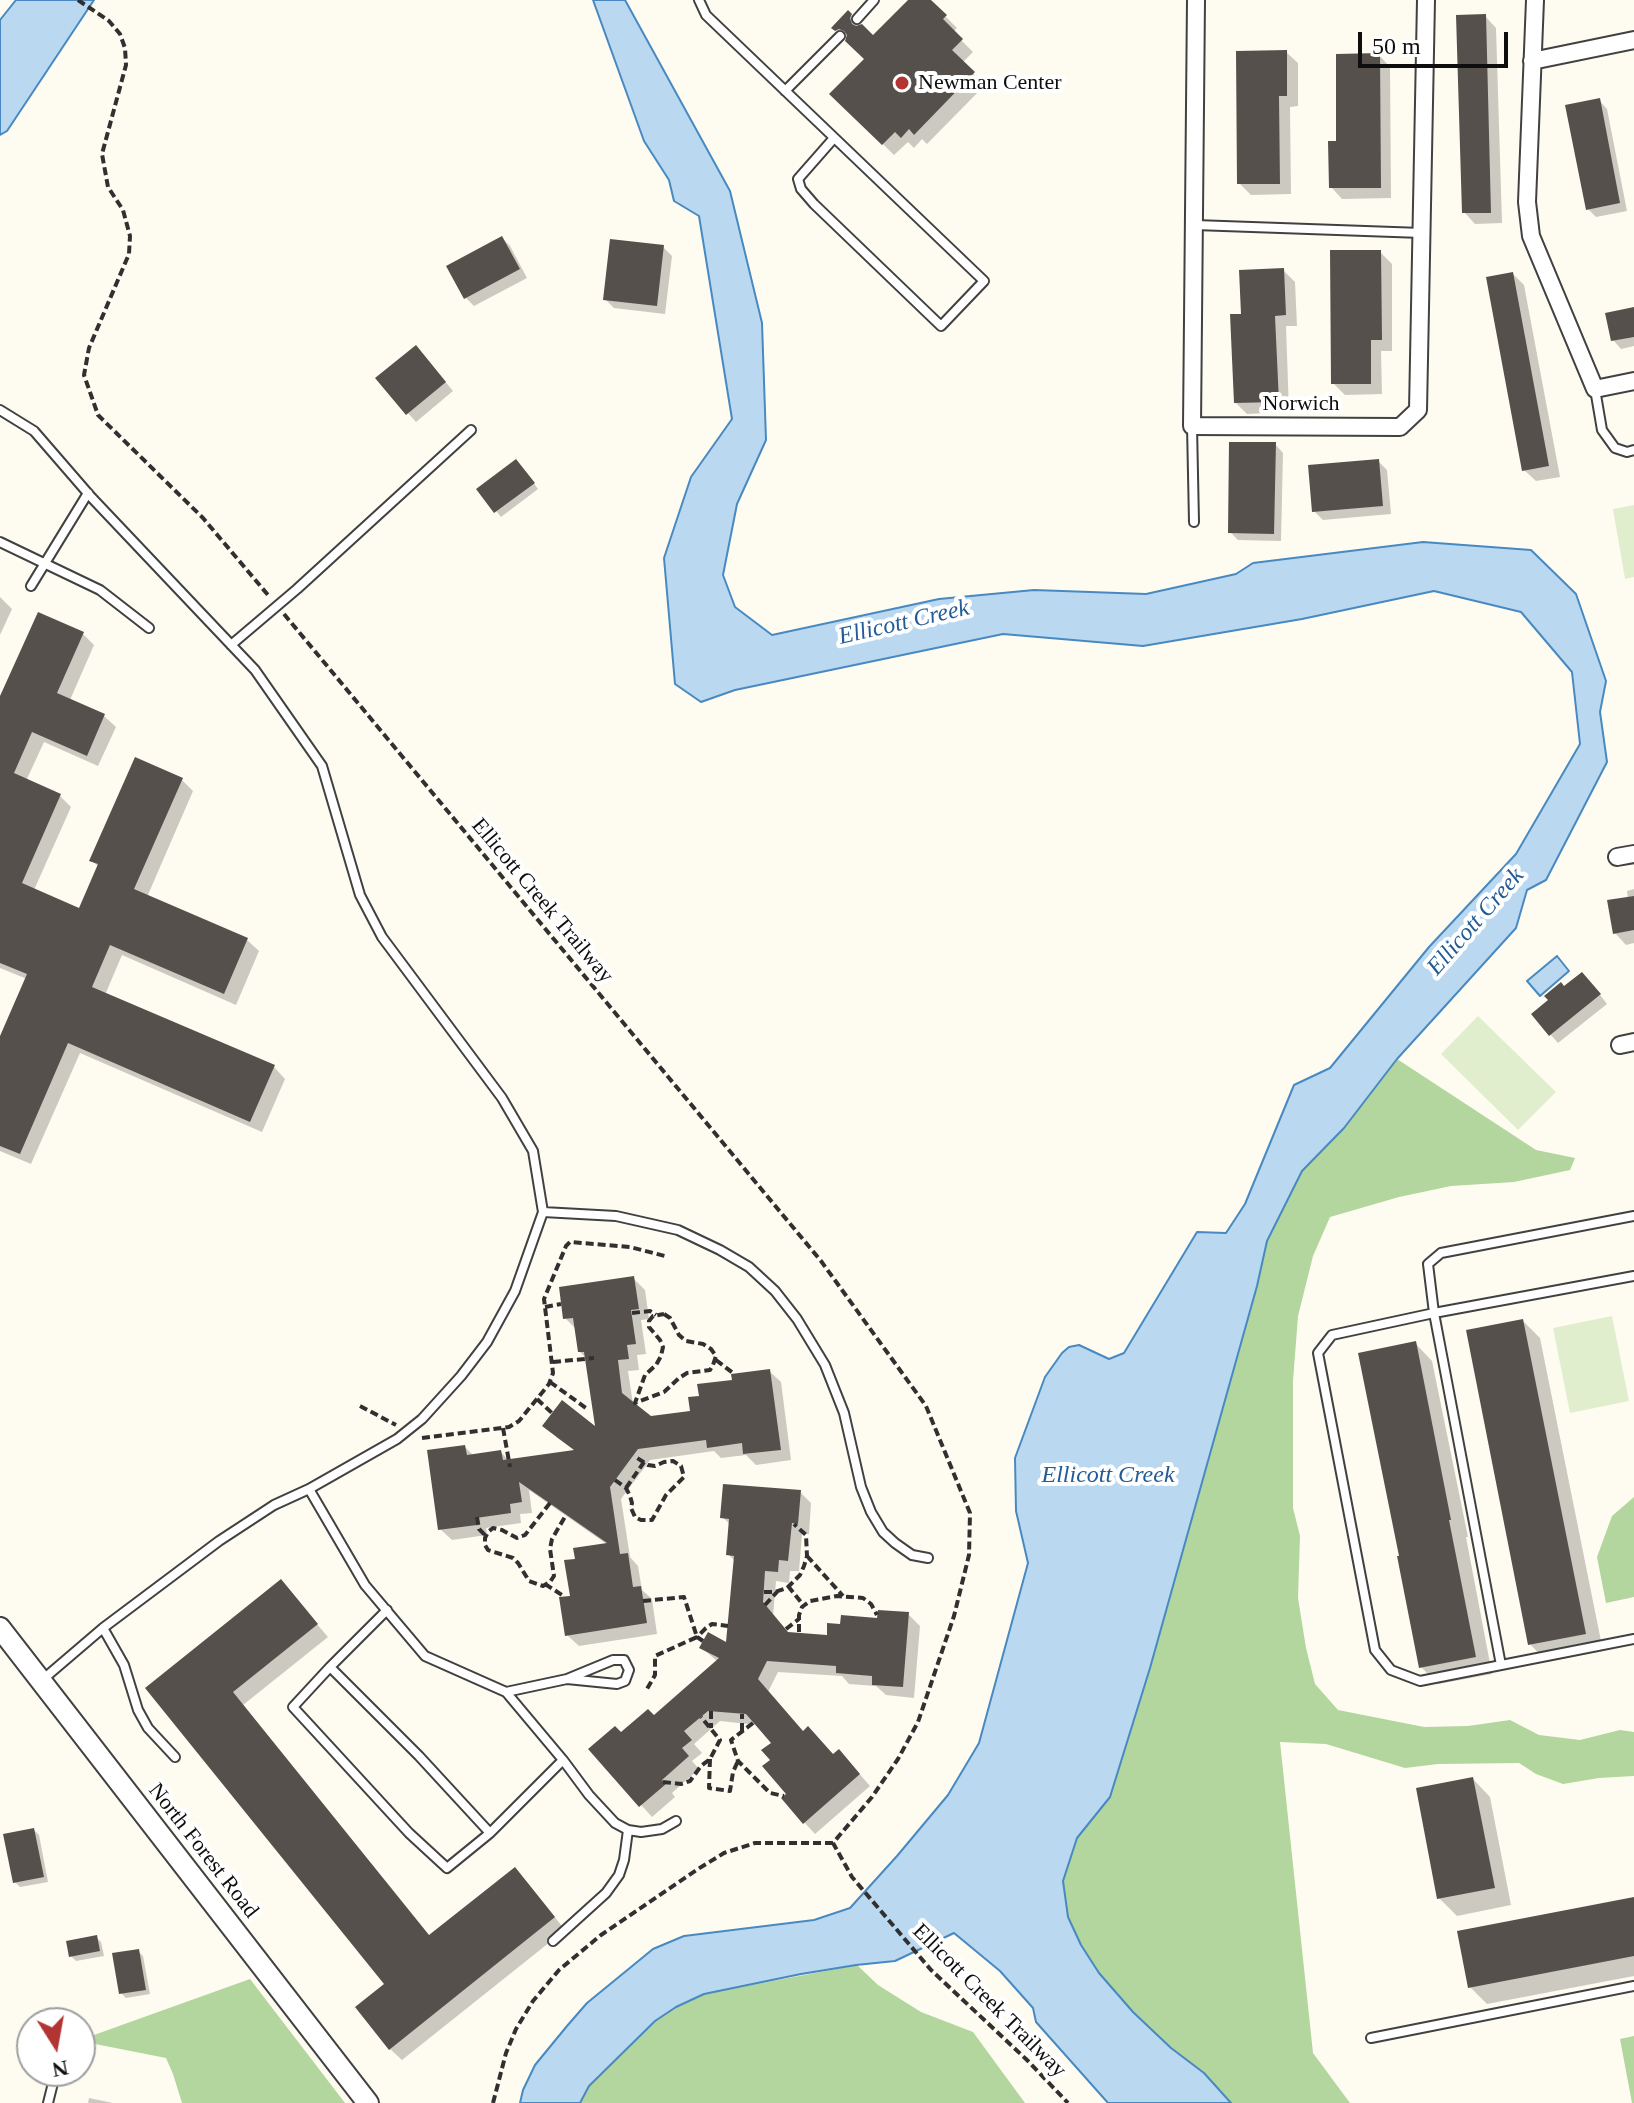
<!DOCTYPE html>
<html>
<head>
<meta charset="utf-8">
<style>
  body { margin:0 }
  #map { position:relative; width:1634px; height:2103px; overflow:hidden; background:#fefcf1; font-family:Georgia,serif }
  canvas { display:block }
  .north { position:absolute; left:16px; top:2007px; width:80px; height:80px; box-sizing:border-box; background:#fff; border:2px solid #9f9f9f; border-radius:50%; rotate:169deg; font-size:22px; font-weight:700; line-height:32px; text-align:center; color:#0e0e0e }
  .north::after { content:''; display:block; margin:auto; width:28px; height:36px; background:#b23533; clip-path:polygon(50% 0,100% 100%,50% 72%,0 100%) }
  .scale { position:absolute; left:1358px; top:32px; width:150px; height:36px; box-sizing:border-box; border:4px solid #0e0e0e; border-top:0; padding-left:10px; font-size:24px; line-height:28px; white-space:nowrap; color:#0e0e0e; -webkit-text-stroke:6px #fff; paint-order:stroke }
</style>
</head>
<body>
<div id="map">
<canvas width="1634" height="2103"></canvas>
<div class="north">N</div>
<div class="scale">50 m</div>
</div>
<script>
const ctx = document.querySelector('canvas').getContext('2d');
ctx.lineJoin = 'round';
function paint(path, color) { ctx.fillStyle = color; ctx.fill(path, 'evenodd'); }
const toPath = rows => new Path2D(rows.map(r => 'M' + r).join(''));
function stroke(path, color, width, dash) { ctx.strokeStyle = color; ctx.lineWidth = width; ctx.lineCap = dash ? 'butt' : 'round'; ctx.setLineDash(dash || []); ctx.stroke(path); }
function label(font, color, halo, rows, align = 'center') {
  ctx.font = font + ' Georgia,serif'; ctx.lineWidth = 8; ctx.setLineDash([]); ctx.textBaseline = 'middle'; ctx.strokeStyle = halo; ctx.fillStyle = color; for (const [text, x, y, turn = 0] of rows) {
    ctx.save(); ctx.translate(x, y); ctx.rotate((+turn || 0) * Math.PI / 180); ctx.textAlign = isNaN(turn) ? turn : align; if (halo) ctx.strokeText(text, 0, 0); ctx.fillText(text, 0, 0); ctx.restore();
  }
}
const forest = toPath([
  [1397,1059,1536,1150,1575,1158,1570,1170,1514,1182,1451,1186,1399,1197,1330,1217,1313,1256,1298,1316,1293,1381,1293,1508,1300,1536,1298,1598,1306,1648,1315,1684,1338,1710,1424,1727,1468,1726,1510,1720,1539,1735,1580,1740,1620,1730,1634,1732,1634,1776,1599,1778,1563,1784,1536,1774,1519,1763,1438,1764,1405,1768,1326,1744,1280,1742,1313,2053,1350,2103,1231,2103,1204,2073,1171,2048,1133,2012,1099,1973,1081,1945,1068,1917,1063,1881,1077,1838,1110,1797,1150,1668,1257,1286,1267,1241,1301,1171,1344,1128],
  [1634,1497,1634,1597,1606,1603,1597,1557,1612,1516],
  [857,1965,878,1985,921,2012,973,2032,1025,2103,580,2103,589,2086,655,2021,676,2007,704,1994],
  [250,1979,345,2103,182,2103,173,2074,166,2058,80,2041,80,2040],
  [1634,2036,1634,2103,1632,2103,1620,2039]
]);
const pitch = toPath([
  [1634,505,1634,577,1625,579,1613,509],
  [1478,1016,1556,1092,1518,1130,1441,1054],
  [1612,1316,1629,1401,1570,1413,1553,1328]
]);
const water = toPath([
  [16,0,94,0,7,131,0,135,0,20,16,0],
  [593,0,625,0,730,191,762,323,766,440,737,504,723,575,735,607,772,635,939,599,1034,590,1146,594,1236,574,1253,563,1423,542,1531,550,1576,594,1606,681,1600,712,1607,762,1546,880,1527,890,1516,928,1397,1059,1344,1128,1302,1171,1267,1241,1257,1286,1150,1668,1110,1797,1077,1838,1063,1881,1068,1917,1081,1945,1099,1973,1133,2012,1171,2048,1204,2073,1231,2103,1108,2103,1036,2022,1033,2008,1000,1971,954,1933,895,1961,856,1965,801,1974,704,1994,676,2007,655,2021,589,2086,580,2103,520,2103,523,2090,535,2065,567,2026,587,2003,653,1949,684,1936,814,1920,850,1908,897,1856,948,1795,979,1743,1028,1563,1016,1511,1015,1458,1045,1377,1062,1353,1069,1347,1079,1345,1109,1359,1124,1353,1197,1232,1226,1233,1245,1204,1294,1085,1330,1068,1429,947,1516,854,1580,744,1572,672,1521,612,1434,591,1302,619,1143,646,1003,634,735,690,701,702,675,684,664,558,691,477,732,419,699,216,674,201,669,180,644,141,593,0],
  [1557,956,1569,971,1540,996,1527,981,1557,956]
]);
const shadow = toPath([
  [910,0,929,0,957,28,953,32,973,52,962,63,985,85,927,144,922,139,914,148,908,142,894,155,832,94,866,59,834,28,848,13,873,38],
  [1485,16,1496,28,1502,223,1475,224,1464,212],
  [1286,52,1298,63,1298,106,1290,107,1291,194,1251,195,1239,183],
  [1379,55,1390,67,1391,198,1342,199,1331,187],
  [1599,100,1607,109,1627,211,1596,217,1588,209],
  [502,238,510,246,527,278,474,306,466,298],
  [663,247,672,256,665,314,614,308,605,299],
  [1380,252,1392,264,1392,351,1381,351,1382,394,1345,395,1333,383],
  [1283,270,1295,282,1297,326,1286,326,1289,412,1247,414,1236,403,1243,316],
  [1513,274,1524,285,1560,477,1536,481,1524,470],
  [1634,309,1634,346,1621,349,1613,340],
  [424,356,453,391,416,422,378,379],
  [1275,444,1283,453,1281,541,1238,540,1230,532],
  [1379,462,1387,470,1391,514,1323,520,1314,511],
  [521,466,538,489,501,517,479,489],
  [0,597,12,609,0,635],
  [83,634,94,645,70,700,104,716,116,727,98,766,44,742,26,781,60,796,71,807,34,890,80,910,99,867,92,861,182,780,193,791,147,897,247,940,259,951,236,1005,122,955,105,995,274,1067,285,1079,262,1132,80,1053,31,1164,0,1151,0,1041,27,979,0,968,0,701],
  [1634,889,1634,943,1626,945,1615,933,1628,899,1627,891],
  [1591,983,1607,1004,1558,1043,1550,1034,1565,989],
  [633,1278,645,1290,649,1319,641,1320,646,1354,637,1355,639,1370,628,1371,633,1404,650,1418,692,1413,701,1397,734,1381,769,1371,781,1382,791,1460,756,1465,746,1455,721,1458,714,1451,650,1460,621,1499,630,1557,638,1566,642,1590,652,1599,657,1634,579,1646,567,1635,577,1560,608,1545,529,1490,532,1513,520,1514,521,1523,486,1528,487,1535,452,1540,440,1529,465,1447,474,1456,501,1452,509,1461,576,1451,556,1437,598,1431,587,1359,580,1352,577,1330,565,1318],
  [1523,1321,1540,1338,1603,1651,1547,1662,1530,1644],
  [1415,1343,1432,1361,1468,1537,1466,1537,1492,1674,1438,1684,1421,1667],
  [800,1492,811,1503,809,1534,802,1534,799,1571,790,1571,789,1583,776,1581,773,1616,789,1634,829,1637,879,1620,908,1614,920,1626,914,1698,886,1695,876,1686,849,1684,842,1676,778,1672,768,1692,803,1733,833,1756,850,1763,870,1786,815,1834,804,1822,772,1760,773,1743,758,1725,720,1721,694,1744,702,1753,692,1761,699,1769,672,1793,675,1797,652,1817,591,1749,654,1718,718,1662,702,1648,728,1645,735,1561,728,1554,731,1525,722,1517],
  [281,1582,328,1637,243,1705,430,1937,526,1881,565,1930,402,2060,390,2049,386,1985,148,1688],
  [1473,1779,1490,1797,1511,1905,1457,1916,1439,1898],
  [34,1830,39,1835,48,1882,20,1887,15,1882],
  [1634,1899,1634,1976,1487,2004,1470,1987],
  [96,1937,101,1942,104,1956,76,1961,71,1956],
  [138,1951,143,1956,150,1994,126,1998,121,1993],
  [89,2098,113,2103,88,2103]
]);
const building = toPath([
  [908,0,931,0,947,15,943,19,963,39,952,50,975,72,914,135,909,129,901,138,895,132,882,145,829,94,864,59,845,41,847,35,844,31,839,29,835,31,831,28,848,10,852,14,850,18,852,24,856,26,862,24,873,35],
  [1486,14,1491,213,1462,213,1456,15],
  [1287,50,1287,96,1279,96,1280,184,1237,184,1236,51],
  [1380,53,1381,188,1329,188,1328,141,1336,141,1336,54],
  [1600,98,1620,203,1586,210,1565,105],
  [502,236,520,269,464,299,446,266],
  [610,239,664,245,657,306,603,300],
  [1330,250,1381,250,1382,340,1371,340,1371,384,1331,384],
  [1284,268,1286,315,1275,316,1279,402,1234,403,1230,314,1241,314,1239,270],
  [1513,272,1549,466,1522,471,1486,277],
  [1634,307,1634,337,1611,341,1605,313],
  [416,345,446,382,406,415,375,378],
  [1229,442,1276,442,1274,534,1228,533],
  [516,459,535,483,494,513,476,489],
  [1379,459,1383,506,1312,512,1308,465],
  [38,612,84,632,57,693,105,714,87,756,32,732,14,773,61,794,22,883,79,908,98,864,89,861,135,757,183,778,134,889,248,938,224,994,110,945,92,987,275,1065,250,1122,68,1043,20,1154,0,1146,0,1036,27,974,0,963,0,696],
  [1634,896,1634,930,1613,934,1607,900],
  [1582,972,1601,994,1549,1036,1531,1014,1548,1000,1544,996,1561,982,1564,986],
  [634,1276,639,1309,631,1310,636,1344,627,1345,629,1359,618,1360,622,1393,651,1416,690,1411,688,1397,699,1396,697,1384,732,1380,731,1374,770,1369,781,1450,743,1454,742,1443,707,1448,706,1440,638,1449,610,1487,620,1554,628,1553,633,1587,641,1586,647,1623,565,1636,559,1597,570,1596,564,1560,575,1559,573,1548,607,1543,519,1482,522,1502,510,1504,511,1513,476,1518,477,1525,438,1530,427,1450,465,1445,467,1455,501,1450,503,1460,574,1450,542,1426,562,1400,595,1426,584,1352,578,1352,573,1318,563,1319,559,1287],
  [1523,1319,1586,1634,1528,1645,1466,1330],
  [1416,1341,1451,1520,1449,1520,1476,1657,1419,1668,1397,1556,1399,1556,1358,1353],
  [723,1484,801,1490,798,1524,792,1523,788,1561,779,1560,778,1572,765,1571,763,1602,788,1632,827,1635,827,1623,840,1624,841,1615,877,1618,878,1610,909,1612,903,1687,872,1685,872,1676,836,1673,836,1666,767,1661,758,1679,803,1731,808,1726,833,1754,839,1749,860,1774,803,1824,781,1798,786,1794,762,1766,770,1760,761,1750,771,1743,746,1714,708,1711,684,1731,692,1740,682,1748,689,1756,662,1780,666,1784,639,1807,588,1749,615,1726,621,1732,648,1709,654,1715,719,1658,699,1648,708,1632,726,1642,734,1556,726,1555,729,1519,720,1518],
  [281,1579,318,1624,233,1692,429,1935,515,1867,555,1917,389,2050,355,2007,384,1984,145,1688],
  [1473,1777,1495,1888,1437,1899,1416,1788],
  [34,1828,44,1877,13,1883,3,1834],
  [1634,1897,1634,1956,1468,1988,1457,1931],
  [97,1935,100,1951,69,1957,66,1941],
  [139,1949,146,1990,119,1994,112,1953]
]);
const path = toPath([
  [78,0,109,21,120,34,125,48,126,65,102,154,108,187,123,210,130,236,129,254,89,348,84,375,98,415,203,518,268,595],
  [284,614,821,1261,926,1406,970,1513,969,1555,954,1616,918,1722,898,1759,872,1797,833,1843,852,1877,931,1970,1027,2060,1068,2103],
  [545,1307,561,1304],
  [632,1313,650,1311,656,1315],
  [664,1314,670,1318,679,1335,686,1341,703,1344,711,1349,716,1356,713,1365,710,1370,687,1373,679,1378,664,1392,635,1403,645,1375,656,1365,661,1356,663,1347,660,1340,649,1327,649,1321,653,1316,664,1314],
  [716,1360,733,1373],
  [553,1362,594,1358],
  [550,1382,586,1408],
  [537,1399,552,1413],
  [360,1406,396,1425],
  [503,1428,510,1467],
  [422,1438,509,1427,519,1421,549,1384,553,1373,544,1299,566,1246,570,1242,630,1247,665,1256],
  [615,1480,626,1488,630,1496,632,1503,631,1508,635,1517,641,1520,652,1520,666,1495,684,1477,681,1466,673,1461,664,1462,655,1466,648,1465,634,1456],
  [626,1488,644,1462],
  [550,1503,525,1535,517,1538,502,1530,493,1528,488,1532,485,1538,485,1545,488,1550,513,1558,518,1563,529,1581,543,1586,550,1582,554,1576,550,1549,552,1539,566,1515],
  [477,1517,479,1529,486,1536],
  [807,1556,843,1596],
  [545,1584,565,1597],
  [788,1586,804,1606],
  [764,1592,775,1592,787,1588,800,1575,804,1566,807,1556,806,1535,794,1524],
  [643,1601,684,1597,697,1637,655,1656,655,1675,647,1689],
  [765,1605,777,1592],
  [786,1629,799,1619],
  [799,1632,799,1615,802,1607,810,1601,837,1596,863,1598,871,1604,877,1615],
  [703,1641,697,1637,706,1628,712,1624,728,1626],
  [711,1711,711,1728],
  [753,1723,731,1740,738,1761,770,1793,784,1796],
  [742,1731,742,1714],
  [710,1759,709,1788,730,1791,733,1772,738,1761],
  [663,1782,681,1784,690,1781,701,1766,710,1759,720,1740,701,1717],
  [493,2103,506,2053,516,2029,533,2001,559,1970,601,1935,698,1869,724,1853,755,1843,833,1843]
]);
const service = toPath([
  [699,0,706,15,984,281,941,326,814,204,801,189,798,179,834,138],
  [857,19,874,0],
  [785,91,840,36],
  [1195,225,1422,233],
  [1595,389,1602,430,1615,448,1627,452,1634,450],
  [0,410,34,431,92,498,255,670,322,766,360,895,382,937,502,1098,533,1151,543,1212,515,1291,487,1342,461,1376,422,1419,397,1439,309,1489,274,1505,219,1541,103,1628,41,1681],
  [1192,426,1194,522],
  [0,542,100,590,149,628],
  [31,586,88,493],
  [231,645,297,589,471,430],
  [543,1212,616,1216,678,1230,720,1250,749,1267,775,1291,797,1319,825,1365,844,1413,861,1487,871,1512,883,1532,895,1543,912,1555,928,1558],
  [1634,1276,1434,1313,1332,1335,1318,1353,1375,1650,1391,1670,1420,1681,1634,1639],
  [309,1489,365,1585,425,1656,506,1692,563,1760,490,1833],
  [103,1628,124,1665,138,1710,148,1728,175,1757],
  [1501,1665,1434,1313,1428,1264,1441,1253,1634,1216],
  [330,1667,293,1707,409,1833,447,1868,490,1833,419,1756,330,1667,387,1610],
  [506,1692,567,1679,613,1660,624,1660,629,1670,625,1681,617,1684,567,1679],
  [563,1760,589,1795,615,1823,628,1830,641,1832,662,1829,676,1821],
  [553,1941,606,1893,619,1875,624,1860,628,1830],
  [1371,2038,1634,1986],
  [48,2103,56,2071]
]);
const minor = toPath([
  [1196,0,1192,426,1400,427,1418,410,1426,0],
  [1535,0,1527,202,1531,236,1595,389,1634,381],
  [1532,61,1634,40],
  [1617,857,1634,854],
  [1620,1045,1634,1042]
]);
const tertiary = toPath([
  [0,1628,368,2103]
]);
const markers = [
  [902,83,8,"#b23533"]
];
const poiNames = [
  ["Newman Center",918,83]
];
const streetNames = [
  ["Norwich",1301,404],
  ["Ellicott Creek Trailway",542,901,50],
  ["North Forest Road",203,1851,52],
  ["Ellicott Creek Trailway",989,2001,45]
];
const waterNames = [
  ["Ellicott Creek",904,623,-13],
  ["Ellicott Creek",1476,922,-49],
  ["Ellicott Creek",1108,1476]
];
paint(forest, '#b3d59e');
paint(pitch, '#e1eece');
paint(water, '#bad9f1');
stroke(water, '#4889c1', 2);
paint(shadow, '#0003');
paint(building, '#56504c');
stroke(service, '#414141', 12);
stroke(minor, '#414141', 20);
stroke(tertiary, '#414141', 24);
stroke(path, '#303030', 4, [8, 4]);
stroke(service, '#fff', 8);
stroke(minor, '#fff', 16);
stroke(tertiary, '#fff', 20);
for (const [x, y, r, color] of markers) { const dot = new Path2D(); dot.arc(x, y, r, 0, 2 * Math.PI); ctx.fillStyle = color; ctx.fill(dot); stroke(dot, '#fff', 3); }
label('22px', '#0e0e0e', '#fff', poiNames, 'left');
label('22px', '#0e0e0e', '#fff', streetNames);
label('italic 24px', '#235c95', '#fff', waterNames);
</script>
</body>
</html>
